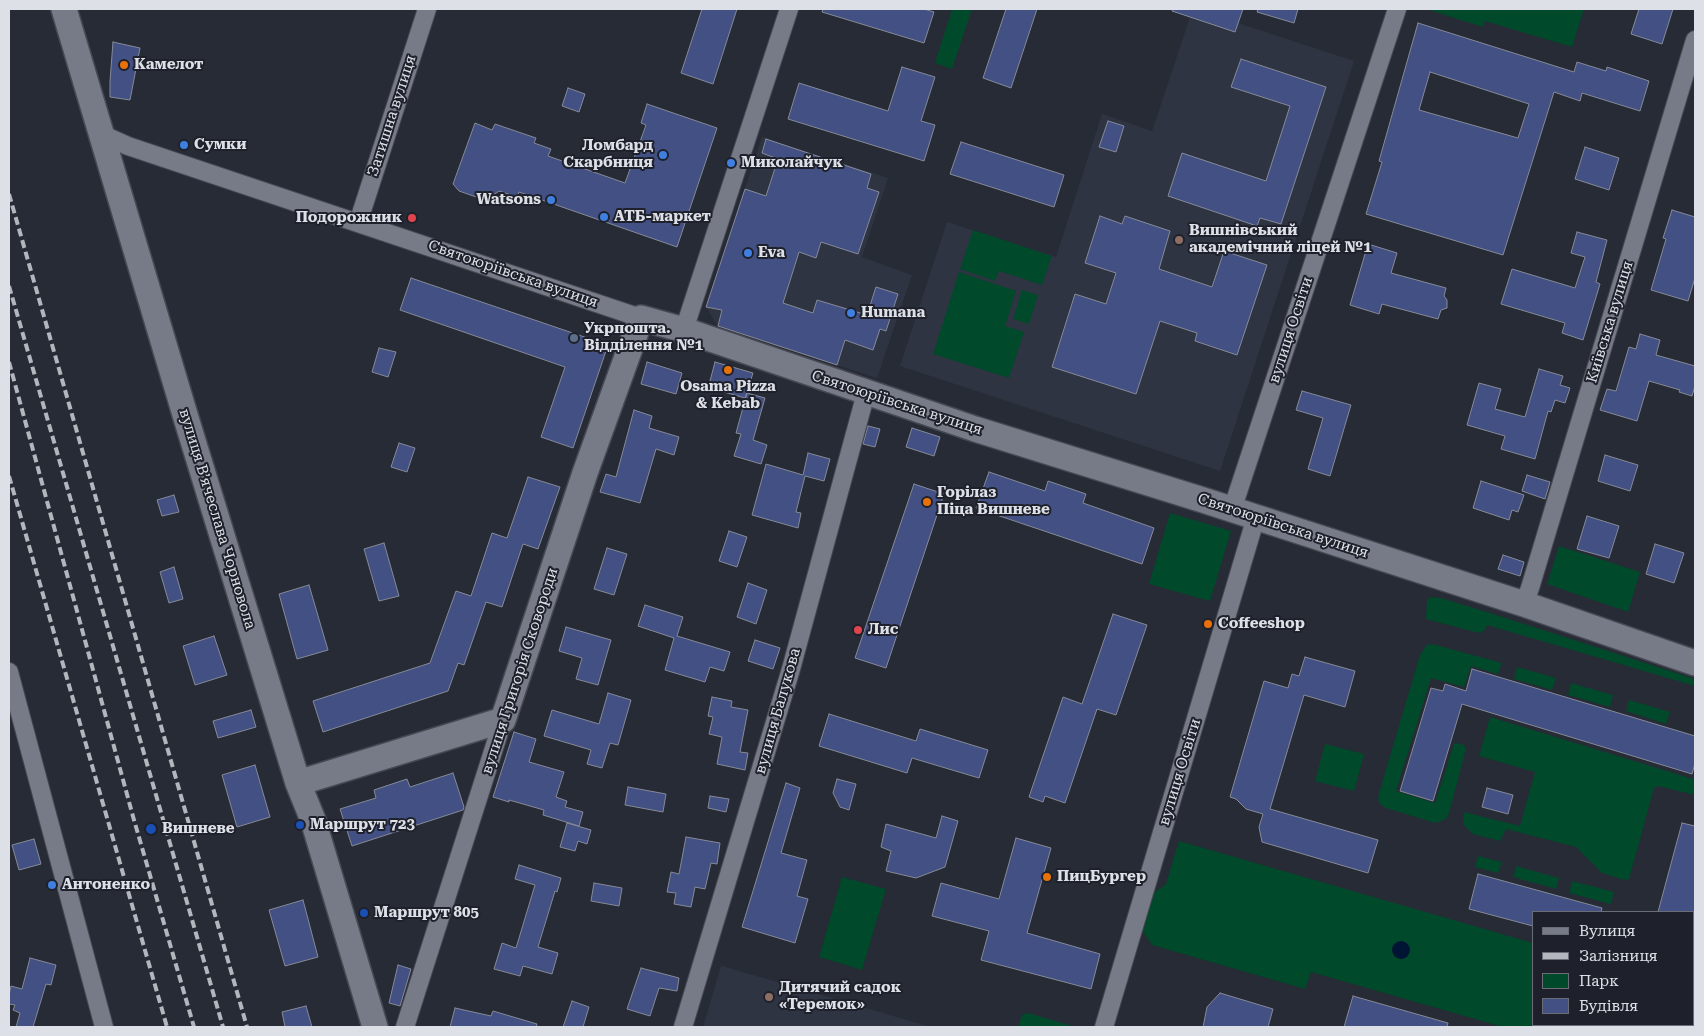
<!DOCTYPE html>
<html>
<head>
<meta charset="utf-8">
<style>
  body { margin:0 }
  #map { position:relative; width:1704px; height:1036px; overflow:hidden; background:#272b35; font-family:"Roboto Serif",serif }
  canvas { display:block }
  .frame { position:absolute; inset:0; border:10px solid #dee0e7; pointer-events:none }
  .legend { position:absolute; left:1532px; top:911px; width:162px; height:115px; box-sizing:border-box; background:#1e212b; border:1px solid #6b6d76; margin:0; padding:6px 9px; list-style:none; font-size:15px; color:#dee0e7 }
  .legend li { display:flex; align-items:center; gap:10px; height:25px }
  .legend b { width:25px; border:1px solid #6b6d76 }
</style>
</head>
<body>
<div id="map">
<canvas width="1704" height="1036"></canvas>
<div class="frame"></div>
<ul class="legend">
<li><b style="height:6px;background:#777b88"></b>Вулиця</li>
<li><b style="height:6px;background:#b3b6bd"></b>Залізниця</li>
<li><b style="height:14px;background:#01492b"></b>Парк</li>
<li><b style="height:14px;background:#425083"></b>Будівля</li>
</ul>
</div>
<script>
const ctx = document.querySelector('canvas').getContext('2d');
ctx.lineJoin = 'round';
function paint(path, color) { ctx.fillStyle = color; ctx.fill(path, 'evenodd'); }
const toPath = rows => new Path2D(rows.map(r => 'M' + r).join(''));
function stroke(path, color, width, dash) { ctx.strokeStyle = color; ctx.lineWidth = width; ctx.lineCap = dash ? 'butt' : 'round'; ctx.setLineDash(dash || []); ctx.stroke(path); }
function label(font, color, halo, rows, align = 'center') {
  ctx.font = font + ' "Roboto Serif",serif'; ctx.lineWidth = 4; ctx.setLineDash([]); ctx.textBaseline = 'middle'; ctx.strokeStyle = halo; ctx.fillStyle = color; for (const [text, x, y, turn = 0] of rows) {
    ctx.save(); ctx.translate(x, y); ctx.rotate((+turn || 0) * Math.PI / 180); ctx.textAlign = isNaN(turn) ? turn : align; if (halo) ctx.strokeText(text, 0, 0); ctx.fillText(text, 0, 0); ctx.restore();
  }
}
const built = toPath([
  [1190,17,1235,32,1238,23,1354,61,1220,471,900,366,947,222,1056,257,1102,114,1152,131],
  [762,137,888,178,862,257,912,275,877,378,718,327,706,307],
  [721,966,722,966,931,1027,703,1027]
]);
const green = toPath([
  [952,9,972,9,952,69,935,63],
  [1426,9,1584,9,1572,47,1485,21,1483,27],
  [973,230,1052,256,1042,285,999,271,995,281,960,269],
  [959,272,1016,291,1005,326,1024,332,1009,378,933,354],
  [1022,290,1038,295,1029,324,1013,319],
  [1170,513,1231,531,1210,601,1149,584],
  [1559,546,1640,572,1628,612,1547,584],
  [1430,597,1441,598,1490,613,1695,679,1695,686,1487,625,1485,630,1479,633,1426,619,1427,600],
  [1432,644,1502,663,1498,674,1471,666,1464,687,1431,678,1396,791,1435,803,1454,744,1456,743,1464,745,1466,749,1449,813,1446,819,1435,823,1386,808,1380,804,1378,799,1379,793,1420,655,1427,645],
  [1517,667,1556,678,1552,690,1514,679],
  [1571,683,1613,695,1610,707,1568,695],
  [1629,700,1670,712,1666,724,1626,711],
  [1490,717,1693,779,1695,773,1695,795,1658,786,1654,788,1629,879,1625,880,1602,873,1576,847,1506,829,1500,841,1473,834,1464,825,1463,819,1464,812,1520,826,1535,772,1479,756],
  [1325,744,1364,754,1354,791,1315,781],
  [1179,841,1533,943,1533,1025,1687,1025,1687,1027,1503,1027,1311,972,1305,989,1152,945,1142,930,1152,894,1166,884],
  [1478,856,1502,862,1498,873,1475,867],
  [1516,866,1559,878,1556,889,1513,877],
  [842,877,886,889,862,970,819,957],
  [1572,881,1614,892,1611,904,1569,893],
  [1028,1013,1072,1026,1074,1027,1018,1027,1022,1015]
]);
const water = toPath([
  '1392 950a9 9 0 1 1 18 0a9 9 0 1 1-18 0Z'
]);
const building = toPath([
  [702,9,737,9,713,84,681,73,702,9],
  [823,9,924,9,934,12,924,43,822,12,823,9],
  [1006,9,1037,9,1011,88,983,78,1006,9],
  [1173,9,1243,9,1235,32,1172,11,1173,9],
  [1258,9,1298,9,1294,23,1257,12,1258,9],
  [1639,9,1673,9,1662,44,1631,34,1639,9],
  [1418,23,1574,72,1577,62,1606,71,1607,67,1649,81,1640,111,1582,93,1580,101,1554,92,1503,255,1366,214,1382,162,1379,161,1418,23],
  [1430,72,1529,104,1518,138,1419,110,1430,72],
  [113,42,140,48,130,100,110,97,110,81,113,42],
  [1241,59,1326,87,1281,224,1260,218,1257,226,1168,196,1182,153,1266,181,1290,106,1231,87,1241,59],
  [902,67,935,77,921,121,935,125,924,161,788,119,799,83,888,111,902,67],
  [568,88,585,94,579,112,562,106,568,88],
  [647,104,717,128,677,247,519,192,517,197,499,191,488,199,482,199,459,191,453,184,475,123,492,130,495,124,536,138,534,143,551,149,548,156,625,183,646,125,641,123,647,104],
  [1108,121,1124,126,1116,152,1099,147,1108,121],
  [766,139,871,174,867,188,879,192,858,254,821,242,816,258,799,252,783,303,813,313,817,300,867,315,876,287,898,294,886,331,880,329,873,350,845,340,837,365,718,326,722,310,706,307,745,189,766,196,778,159,762,153,766,139],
  [961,142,1064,175,1054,207,950,174,961,142],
  [1585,147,1619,158,1609,190,1575,179,1585,147],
  [1672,210,1695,217,1695,278,1688,301,1651,290,1666,239,1663,238,1672,210],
  [1100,216,1122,224,1125,216,1170,231,1159,269,1212,287,1224,251,1267,265,1237,355,1195,341,1197,333,1160,321,1136,394,1052,367,1075,294,1106,304,1116,273,1085,263,1100,216],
  [1577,232,1607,240,1596,282,1600,284,1583,340,1562,333,1565,323,1501,304,1512,269,1575,288,1585,257,1571,253,1577,232],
  [1368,244,1397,253,1391,273,1446,288,1444,296,1447,300,1447,308,1441,310,1438,319,1382,304,1379,314,1350,305,1368,244],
  [411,278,608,345,573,448,541,437,565,367,400,310,411,278],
  [1640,334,1660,340,1656,355,1695,366,1695,386,1692,396,1679,392,1680,390,1649,381,1637,421,1600,410,1607,389,1616,391,1629,347,1636,349,1640,334],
  [379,348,396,352,388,377,372,372,379,348],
  [647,362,682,373,676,394,641,384,647,362],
  [715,362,753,373,745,398,724,392,725,386,710,381,715,362],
  [1539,369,1563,376,1560,385,1570,388,1565,403,1555,400,1551,412,1548,411,1535,459,1501,449,1505,436,1467,425,1479,383,1501,389,1495,409,1525,417,1539,369],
  [1302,391,1351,405,1330,476,1308,469,1323,418,1296,410,1302,391],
  [747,393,765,398,753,440,767,445,761,464,734,456,741,434,736,433,747,393],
  [634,410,652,416,649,428,679,437,674,455,656,449,640,503,600,492,606,474,616,477,634,410],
  [868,426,880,429,875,447,863,444,868,426],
  [912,428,940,437,934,456,906,447,912,428],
  [399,443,415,448,407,472,391,467,399,443],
  [808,453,830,459,824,481,805,476,796,512,801,513,798,528,752,515,766,464,803,475,808,453],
  [1605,455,1638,465,1630,491,1598,481,1605,455],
  [989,472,1045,491,1048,481,1086,494,1083,503,1154,528,1142,564,976,508,989,472],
  [1527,475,1550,482,1545,499,1522,491,1527,475],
  [528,477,560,487,538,549,523,544,502,607,486,602,464,665,458,663,448,691,323,732,313,701,430,663,456,591,471,596,492,533,507,538,528,477],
  [1481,481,1524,495,1518,512,1512,510,1509,520,1473,508,1481,481],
  [914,484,944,494,886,668,855,658,914,484],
  [174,495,179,512,162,516,157,500,174,495],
  [1587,516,1619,526,1609,558,1577,549,1587,516],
  [729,531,747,537,737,567,719,561,729,531],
  [384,543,399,596,379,601,364,549,384,543],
  [1655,544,1684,553,1674,583,1646,574,1655,544],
  [607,548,627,554,614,595,594,589,607,548],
  [1503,555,1524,562,1520,576,1498,569,1503,555],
  [174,567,183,599,169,603,160,572,174,567],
  [748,583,767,590,756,624,737,617,748,583],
  [309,585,328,650,297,659,279,594,309,585],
  [645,605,683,617,677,636,730,652,724,671,710,667,705,682,665,670,674,638,638,626,645,605],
  [1113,614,1147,625,1116,715,1097,709,1065,803,1045,796,1043,802,1029,797,1063,697,1082,704,1113,614],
  [566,627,611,640,598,685,576,679,582,658,559,651,566,627],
  [214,636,227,675,195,685,183,646,214,636],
  [755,640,780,648,773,669,748,661,755,640],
  [1305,657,1355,671,1345,707,1304,695,1270,809,1378,840,1368,873,1262,842,1259,827,1263,814,1246,809,1236,799,1230,797,1264,681,1288,688,1292,674,1299,676,1305,657],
  [1472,669,1695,736,1695,763,1692,774,1462,704,1433,801,1400,791,1431,688,1443,691,1445,684,1466,691,1472,669],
  [608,693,631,700,618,745,610,743,602,768,587,764,591,750,544,736,552,710,599,724,608,693],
  [712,697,732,701,731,707,748,710,740,752,748,753,745,770,717,764,722,737,709,734,713,717,708,716,712,697],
  [251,710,256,727,218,738,213,721,251,710],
  [829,714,916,741,920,729,988,750,979,778,912,758,907,773,819,746,829,714],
  [514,732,536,739,529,762,564,772,556,797,567,801,565,807,583,812,579,826,543,815,544,810,509,800,509,802,493,797,514,732],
  [255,765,270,817,237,827,222,775,255,765],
  [453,773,464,807,463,810,352,846,340,809,376,798,374,790,407,779,410,787,453,773],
  [837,779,856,784,849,810,840,807,833,793,837,779],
  [786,783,800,788,781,853,807,860,797,896,808,899,795,943,742,927,786,783],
  [628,787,666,794,663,812,625,805,628,787],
  [1487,788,1513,795,1508,814,1482,807,1487,788],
  [710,796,729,799,726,812,708,808,710,796],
  [942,816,958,821,945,867,916,878,886,871,891,851,881,847,886,824,936,838,942,816],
  [567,823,591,830,587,844,578,841,575,851,560,847,567,823],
  [1682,823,1695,826,1695,906,1694,912,1658,912,1682,823],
  [686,837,720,843,717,864,711,863,705,889,695,887,691,907,674,904,676,893,667,892,671,872,679,874,686,837],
  [1016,838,1051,848,1027,933,1100,954,1091,989,981,960,989,931,932,916,941,883,999,899,1016,838],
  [34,839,41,864,19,870,12,845,34,839],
  [519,865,561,878,557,892,555,891,538,947,558,953,552,974,523,966,520,976,494,969,502,943,516,948,535,885,515,879,519,865],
  [1478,874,1602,908,1601,912,1533,912,1533,926,1469,909,1478,874],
  [594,883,622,888,619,906,591,901,594,883],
  [303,900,318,957,285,966,269,910,303,900],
  [30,958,56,965,51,985,46,984,33,1027,16,1027,20,1013,13,1010,15,1005,9,1004,9,995,11,986,22,989,30,958],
  [398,965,411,969,400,1006,389,1003,398,965],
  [641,968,679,978,677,991,659,988,650,1016,627,1009,641,968],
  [1220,993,1273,1009,1268,1027,1203,1027,1207,1007,1220,993],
  [1353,996,1448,1023,1447,1027,1344,1027,1353,996],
  [572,1001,589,1007,583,1027,563,1027,572,1001],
  [306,1006,312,1027,285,1027,282,1012,306,1006],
  [455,1008,491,1016,493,1011,537,1024,536,1027,450,1027,455,1008]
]);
const street = toPath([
  [101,134,128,146,641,318],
  [358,223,427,9],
  [684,330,789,9],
  [1232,510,1397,9],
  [1524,604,1530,588,1695,40],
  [9,672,104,1027],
  [405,1027,503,720],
  [683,1027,791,669,866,393],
  [1104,1027,1256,517],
  [1693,1027,1695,1021]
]);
const secondary = toPath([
  [64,9,186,418,298,783,313,820,375,1027],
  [298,783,503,720,585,473,641,318,684,330,975,429,1203,500,1524,604,1695,663]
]);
const rail = toPath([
  [9,194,247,1027],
  [9,286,223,1027],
  [9,362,134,820,194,1027],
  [9,476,167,1027]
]);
const markers = [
  [124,65,5,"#e8710a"],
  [184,145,5,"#3f7fe0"],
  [663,155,5,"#3f7fe0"],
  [731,163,5,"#3f7fe0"],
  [551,200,5,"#3f7fe0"],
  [604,217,5,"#3f7fe0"],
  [412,218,5,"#e0444e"],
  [1179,240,5,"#8d6e63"],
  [748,253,5,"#3f7fe0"],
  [851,313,5,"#3f7fe0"],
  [574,338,5,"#5c6f8a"],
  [728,370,5,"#e8710a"],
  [927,502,5,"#e8710a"],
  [1208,624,5,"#e8710a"],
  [858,630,5,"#e0444e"],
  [300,825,5,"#1a4fb4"],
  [151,829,6,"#1a4fb4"],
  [1047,877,5,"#e8710a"],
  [52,885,5,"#3f7fe0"],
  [364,913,5,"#1a4fb4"],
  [769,997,5,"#8d6e63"]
];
const poiNames = [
  ["Камелот",134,65],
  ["Сумки",194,145],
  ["Ломбард",653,146,"right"],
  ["Скарбниця",653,163,"right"],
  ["Миколайчук",741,163],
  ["Watsons",541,200,"right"],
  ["АТБ-маркет",614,217],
  ["Подорожник",402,218,"right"],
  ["Вишнівський",1189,231],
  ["академічний ліцей №1",1189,248],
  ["Eva",758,253],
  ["Humana",861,313],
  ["Укрпошта.",584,329],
  ["Відділення №1",584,346],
  ["Osama Pizza",728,387,"center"],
  ["& Kebab",728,404,"center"],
  ["Горілаз",937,493],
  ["Піца Вишневе",937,510],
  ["Coffeeshop",1218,624],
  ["Лис",868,630],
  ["Маршрут 723",310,825],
  ["Вишневе",162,829],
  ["ПицБургер",1057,877],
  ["Антоненко",62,885],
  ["Маршрут 805",374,913],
  ["Дитячий садок",779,988],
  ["«Теремок»",779,1005]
];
const streetNames = [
  ["Затишна вулиця",392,116,-72],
  ["Святоюріївська вулиця",513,274,19],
  ["Київська вулиця",1610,322,-73],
  ["вулиця Освіти",1291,330,-72],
  ["Святоюріївська вулиця",897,403,18],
  ["вулиця Вʼячеслава Чорновола",217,519,73],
  ["Святоюріївська вулиця",1283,526,18],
  ["вулиця Григорія Сковороди",520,671,-72],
  ["вулиця Балукова",778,711,-74],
  ["вулиця Освіти",1180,772,-73]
];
paint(built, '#2f3443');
paint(green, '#01492b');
paint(water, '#001534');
paint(building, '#425083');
stroke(building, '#868a97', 1);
stroke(street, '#464852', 20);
stroke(secondary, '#464852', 28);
stroke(street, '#777b88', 18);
stroke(secondary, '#777b88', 25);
stroke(rail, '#b3b6bd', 4, [8, 4]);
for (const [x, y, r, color] of markers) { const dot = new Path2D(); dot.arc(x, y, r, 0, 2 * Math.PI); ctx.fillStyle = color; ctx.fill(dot); stroke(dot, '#1e212b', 2); }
label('bold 15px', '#dee0e7', '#1e212b', poiNames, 'left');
label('15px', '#dee0e7', '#1e212b', streetNames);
</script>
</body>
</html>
